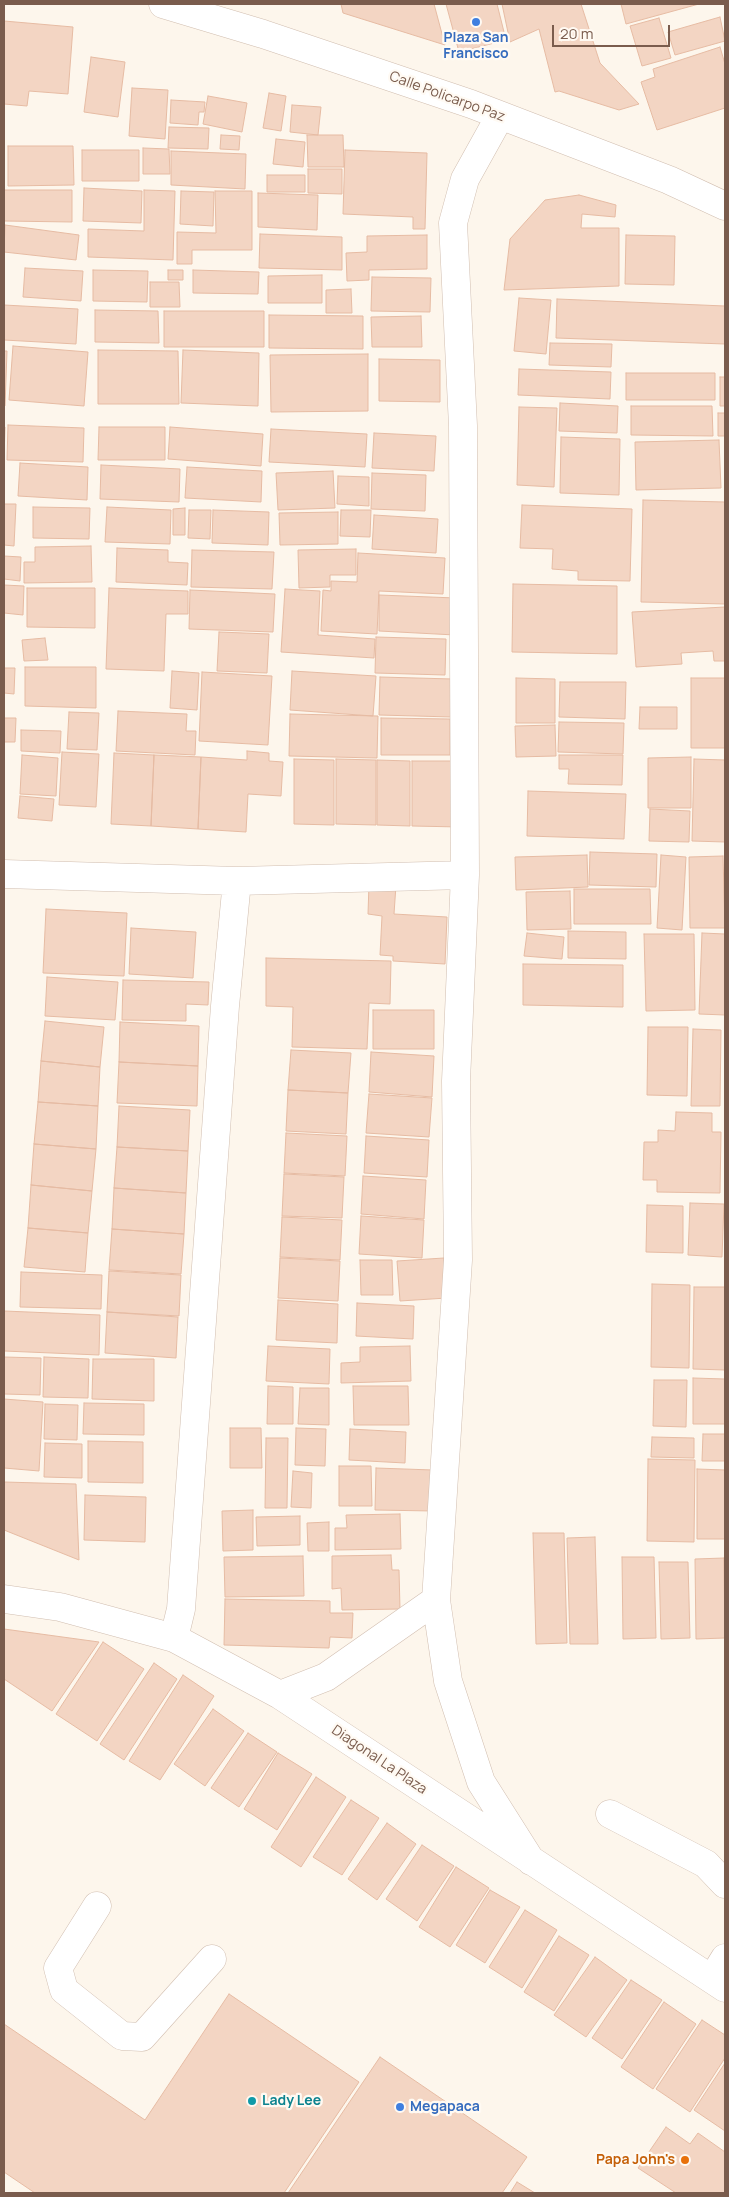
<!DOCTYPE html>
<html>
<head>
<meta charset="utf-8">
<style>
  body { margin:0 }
  #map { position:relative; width:729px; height:2197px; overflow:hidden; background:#fdf6ec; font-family:Manrope,sans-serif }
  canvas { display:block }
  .frame { position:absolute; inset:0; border:5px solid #7a5c4d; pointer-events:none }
  .scale { position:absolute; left:552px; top:25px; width:118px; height:22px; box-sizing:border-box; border:2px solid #7a5c4d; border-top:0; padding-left:6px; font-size:15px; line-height:18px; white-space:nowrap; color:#7a5c4d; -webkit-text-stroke:4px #fffaf3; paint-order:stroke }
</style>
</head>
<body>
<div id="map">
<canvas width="729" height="2197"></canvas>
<div class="frame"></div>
<div class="scale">20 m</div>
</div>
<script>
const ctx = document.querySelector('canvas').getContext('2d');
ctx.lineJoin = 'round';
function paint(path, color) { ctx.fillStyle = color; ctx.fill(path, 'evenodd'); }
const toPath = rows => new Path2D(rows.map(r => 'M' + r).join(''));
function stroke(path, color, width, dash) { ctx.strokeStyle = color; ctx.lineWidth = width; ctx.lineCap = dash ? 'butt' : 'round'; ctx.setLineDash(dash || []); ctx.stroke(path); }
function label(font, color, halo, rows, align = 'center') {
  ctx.font = font + ' Manrope,sans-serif'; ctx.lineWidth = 4.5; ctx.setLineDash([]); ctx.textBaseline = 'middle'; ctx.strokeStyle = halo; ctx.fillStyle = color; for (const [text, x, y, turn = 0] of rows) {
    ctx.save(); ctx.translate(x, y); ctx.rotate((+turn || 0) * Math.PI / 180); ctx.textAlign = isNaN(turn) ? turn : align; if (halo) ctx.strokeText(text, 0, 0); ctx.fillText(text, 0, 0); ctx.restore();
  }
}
const building = toPath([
  [341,4,434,4,445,45,343,13,341,4],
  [446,4,497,4,506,40,459,52,446,4],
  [502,4,581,4,600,63,639,104,619,110,559,91,555,92,539,29,510,42,502,4],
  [621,4,699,4,626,24,621,4],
  [720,17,725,41,675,55,668,32,720,17],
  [659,18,671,58,642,66,630,26,659,18],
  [4,21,73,27,68,94,29,91,27,106,4,104,4,21],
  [720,47,725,64,725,108,657,130,641,82,655,77,653,69,720,47],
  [91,57,125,62,118,117,84,112,91,57],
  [132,88,168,90,165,139,129,136,132,88],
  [269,93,286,96,281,131,263,128,269,93],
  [208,96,247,103,242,132,203,124,208,96],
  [171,100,205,102,204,112,199,112,198,125,170,123,171,100],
  [292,105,321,107,318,135,290,132,292,105],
  [169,127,209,128,208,149,168,148,169,127],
  [221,135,240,136,239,150,220,149,221,135],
  [307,135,343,135,344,167,308,167,307,135],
  [276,139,305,142,303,167,273,164,276,139],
  [8,146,73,146,74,185,8,186,8,146],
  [143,148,169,149,170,174,143,174,143,148],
  [82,150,139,150,139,181,82,181,82,150],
  [345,150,427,153,425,229,413,229,413,217,343,214,345,150],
  [171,151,246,154,245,189,171,185,171,151],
  [308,169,342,169,342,194,308,193,308,169],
  [267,175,305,175,305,192,267,192,267,175],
  [84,188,142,191,141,223,83,221,84,188],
  [4,190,72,190,72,222,4,221,4,190],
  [144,190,175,191,173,260,88,257,88,229,144,231,144,190],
  [181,191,214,192,213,226,180,224,181,191],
  [215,191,252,191,252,250,192,250,192,264,177,264,177,232,216,233,215,191],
  [258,193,318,195,317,230,258,227,258,193],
  [579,195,616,205,615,217,582,214,581,228,619,228,619,286,504,290,510,239,545,200,579,195],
  [5,225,79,235,76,260,4,252,5,225],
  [260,234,342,237,342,270,259,268,260,234],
  [427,235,427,269,369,270,369,280,347,281,346,253,367,252,367,236,427,235],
  [626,235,675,236,674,285,625,284,626,235],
  [25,268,83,271,81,301,23,297,25,268],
  [93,270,148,271,147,302,93,301,93,270],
  [168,270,183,270,183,280,168,280,168,270],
  [193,270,259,272,258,294,193,293,193,270],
  [322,275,322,303,268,303,268,276,322,275],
  [372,277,431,278,430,312,371,311,372,277],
  [150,282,179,282,180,307,150,307,150,282],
  [351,289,352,313,326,313,326,290,351,289],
  [519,298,551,300,546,354,514,351,519,298],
  [557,299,725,306,725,344,556,338,557,299],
  [4,305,78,309,76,344,4,340,4,305],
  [95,310,158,311,159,343,95,342,95,310],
  [164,311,264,311,264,347,164,347,164,311],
  [269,315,363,316,363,349,269,348,269,315],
  [421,316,422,347,372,347,371,317,421,316],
  [550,343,612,344,611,367,549,365,550,343],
  [13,346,88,352,84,406,9,400,13,346],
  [98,350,178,351,179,404,98,404,98,350],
  [183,350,259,353,258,406,181,403,183,350],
  [4,351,7,351,5,406,4,406,4,351],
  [368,354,368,411,271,412,270,355,368,354],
  [379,359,440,360,440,402,379,401,379,359],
  [519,369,611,372,610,399,518,395,519,369],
  [626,373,715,373,715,400,626,400,626,373],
  [720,377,725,377,725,406,720,406,720,377],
  [560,403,618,406,617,433,559,431,560,403],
  [631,406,712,406,713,436,631,435,631,406],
  [519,407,557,408,554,487,517,485,519,407],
  [718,413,725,413,725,436,718,436,718,413],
  [8,425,84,428,83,462,7,460,8,425],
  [4,427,5,427,4,459,4,427],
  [99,427,165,427,165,460,98,460,99,427],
  [170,427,263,434,261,466,168,459,170,427],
  [271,429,367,434,365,467,269,462,271,429],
  [374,433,436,436,434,471,372,468,374,433],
  [561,437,620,439,619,495,560,493,561,437],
  [719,440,721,488,636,490,635,442,719,440],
  [20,463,88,467,87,500,18,496,20,463],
  [101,465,180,469,179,502,100,499,101,465],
  [187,467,262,471,261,502,185,498,187,467],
  [333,471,335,508,278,510,276,473,333,471],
  [372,473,426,475,425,511,371,509,372,473],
  [338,476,369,477,369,506,337,504,338,476],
  [643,500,725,502,725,604,641,602,643,500],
  [4,504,16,504,14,546,4,545,4,504],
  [522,505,632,509,630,581,578,580,578,571,552,569,553,549,520,548,522,505],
  [33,507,90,508,89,539,33,538,33,507],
  [107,507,171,510,170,544,105,542,107,507],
  [185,508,185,535,173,535,173,509,185,508],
  [189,510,211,510,210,539,188,538,189,510],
  [213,510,269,512,268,545,212,543,213,510],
  [341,510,371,510,370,537,340,536,341,510],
  [338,512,338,544,280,545,279,513,338,512],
  [374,515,438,519,436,553,372,549,374,515],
  [91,546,92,582,24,583,24,562,35,562,35,547,91,546],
  [117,548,168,550,168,562,188,563,187,585,116,582,117,548],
  [356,549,356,575,330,575,330,587,299,588,298,550,356,549],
  [192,550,274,552,272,589,191,587,192,550],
  [358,553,445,558,443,594,379,591,377,634,321,631,323,590,331,591,331,581,357,582,358,553],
  [4,556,21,557,20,581,4,579,4,556],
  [513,584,617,586,617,654,512,652,513,584],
  [4,585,24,586,23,615,4,613,4,585],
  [27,588,95,588,95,628,27,627,27,588],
  [109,588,188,591,188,614,166,614,164,671,106,669,109,588],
  [285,589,320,591,318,635,375,639,374,658,281,652,285,589],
  [190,590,275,594,273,632,189,629,190,590],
  [379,595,456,598,455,635,379,631,379,595],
  [725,607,725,661,714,661,713,651,681,653,682,664,636,667,632,612,725,607],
  [219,632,269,634,267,673,217,671,219,632],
  [376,637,446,639,445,675,375,673,376,637],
  [45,638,48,660,24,661,22,640,45,638],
  [25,667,96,667,96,708,25,706,25,667],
  [4,668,15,668,14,694,4,693,4,668],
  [172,671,199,673,197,710,170,708,172,671],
  [292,671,376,676,373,716,290,710,292,671],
  [202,672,272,676,268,745,199,741,202,672],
  [380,677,453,679,452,717,379,715,380,677],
  [516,678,555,679,555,723,516,723,516,678],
  [691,678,725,678,725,748,691,748,691,678],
  [560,682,626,682,625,719,559,717,560,682],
  [640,707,677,707,677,729,639,729,640,707],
  [118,711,187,714,186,731,196,731,195,755,116,751,118,711],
  [69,712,99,713,97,750,67,749,69,712],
  [290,714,378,716,377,758,289,756,290,714],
  [4,718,16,718,15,742,4,742,4,718],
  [381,718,450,719,450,755,381,755,381,718],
  [559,722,624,723,623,754,558,752,559,722],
  [555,725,556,756,516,757,515,726,555,725],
  [21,730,61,731,60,753,21,751,21,730],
  [247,751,269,753,269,761,283,762,281,796,248,794,246,832,198,829,201,757,247,760,247,751],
  [62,752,99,754,96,807,59,805,62,752],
  [114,753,154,755,151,826,111,824,114,753],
  [22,755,58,758,56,796,20,794,22,755],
  [154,755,201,757,198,829,151,826,154,755],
  [559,755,623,755,622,785,568,784,569,769,559,769,559,755],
  [691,757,691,808,648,808,648,758,691,757],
  [294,759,334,760,334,825,294,824,294,759],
  [336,759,376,760,376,825,336,824,336,759],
  [694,759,725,760,725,842,692,841,694,759],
  [377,760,410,761,410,826,377,825,377,760],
  [412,761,459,761,460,827,412,826,412,761],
  [528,791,626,794,624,839,527,836,528,791],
  [20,796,54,799,52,821,18,818,20,796],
  [650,809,690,811,689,842,649,841,650,809],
  [590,852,657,854,656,887,589,885,590,852],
  [587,855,588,887,516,890,515,857,587,855],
  [661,855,686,857,682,930,657,928,661,855],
  [723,856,725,928,690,928,689,857,723,856],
  [369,884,396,885,394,914,447,917,445,964,393,961,393,956,380,955,382,916,368,914,369,884],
  [574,889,650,889,651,924,574,924,574,889],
  [570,891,571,929,527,930,526,892,570,891],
  [46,909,127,913,124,976,43,973,46,909],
  [131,928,196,932,193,978,129,974,131,928],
  [568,931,626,932,626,959,568,958,568,931],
  [527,933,564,937,562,959,524,956,527,933],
  [702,933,725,934,725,1015,699,1014,702,933],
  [644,934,694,934,695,1010,646,1011,644,934],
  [266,958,391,961,390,1004,369,1003,367,1049,292,1047,293,1007,266,1006,266,958],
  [523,964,623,965,623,1007,523,1005,523,964],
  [47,977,118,982,115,1020,45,1016,47,977],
  [123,980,209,982,208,1005,186,1004,186,1021,122,1020,123,980],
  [373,1010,434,1010,434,1049,373,1049,373,1010],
  [45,1021,104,1027,100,1067,41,1061,45,1021],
  [120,1022,199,1026,198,1066,119,1062,120,1022],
  [648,1027,688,1027,687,1096,647,1095,648,1027],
  [693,1029,721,1030,720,1106,691,1106,693,1029],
  [291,1050,351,1053,348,1093,288,1090,291,1050],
  [371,1052,434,1056,432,1097,369,1092,371,1052],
  [41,1061,100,1067,98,1106,38,1102,41,1061],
  [119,1062,198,1066,197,1106,117,1103,119,1062],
  [288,1090,348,1093,346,1134,286,1131,288,1090],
  [369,1094,432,1098,429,1137,366,1133,369,1094],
  [38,1102,98,1106,96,1149,34,1144,38,1102],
  [119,1106,190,1110,188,1151,117,1147,119,1106],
  [676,1112,712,1113,712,1132,721,1132,720,1193,657,1192,657,1180,643,1180,644,1142,658,1142,658,1130,675,1131,676,1112],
  [286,1133,347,1136,345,1176,284,1173,286,1133],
  [366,1136,429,1140,427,1177,364,1173,366,1136],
  [34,1144,96,1149,92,1191,31,1185,34,1144],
  [117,1147,188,1151,186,1193,114,1188,117,1147],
  [284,1174,344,1177,342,1218,282,1216,284,1174],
  [363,1176,426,1180,424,1219,361,1214,363,1176],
  [31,1185,92,1191,88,1233,28,1228,31,1185],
  [114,1188,186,1193,184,1234,112,1229,114,1188],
  [690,1203,724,1204,722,1257,688,1255,690,1203],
  [647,1205,683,1206,683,1253,646,1252,647,1205],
  [361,1216,424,1220,422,1258,359,1254,361,1216],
  [282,1217,342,1220,340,1260,280,1257,282,1217],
  [28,1228,88,1233,85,1272,24,1267,28,1228],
  [112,1229,184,1234,181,1274,109,1270,112,1229],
  [280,1258,340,1261,338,1301,278,1298,280,1258],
  [444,1258,447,1298,400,1301,397,1261,444,1258],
  [360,1260,392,1260,393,1295,361,1295,360,1260],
  [109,1271,181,1275,179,1316,107,1312,109,1271],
  [21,1272,102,1275,101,1309,20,1307,21,1272],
  [652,1284,690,1285,689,1368,651,1367,652,1284],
  [694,1287,725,1287,725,1370,693,1369,694,1287],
  [278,1300,338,1304,337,1343,276,1340,278,1300],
  [357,1303,414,1306,413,1339,356,1336,357,1303],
  [4,1311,100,1315,99,1355,4,1351,4,1311],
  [107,1312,178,1317,176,1358,105,1353,107,1312],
  [268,1346,330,1349,329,1384,266,1381,268,1346],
  [410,1346,411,1381,341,1383,341,1363,360,1362,360,1347,410,1346],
  [4,1357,41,1358,40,1395,4,1394,4,1357],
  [44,1357,89,1359,88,1398,43,1397,44,1357],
  [93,1359,154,1359,154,1401,92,1399,93,1359],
  [693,1378,725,1379,725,1424,693,1424,693,1378],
  [654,1380,687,1380,686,1427,653,1426,654,1380],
  [268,1386,293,1387,293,1424,267,1424,268,1386],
  [353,1386,408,1386,409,1425,354,1425,353,1386],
  [300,1388,329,1388,329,1425,298,1424,300,1388],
  [4,1399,43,1402,39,1471,4,1468,4,1399],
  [84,1403,144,1404,144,1435,83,1434,84,1403],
  [45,1404,78,1405,77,1440,44,1439,45,1404],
  [230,1428,261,1428,262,1468,230,1468,230,1428],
  [296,1428,326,1429,325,1466,295,1465,296,1428],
  [350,1429,406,1432,405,1463,349,1460,350,1429],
  [703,1434,725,1434,725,1461,702,1461,703,1434],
  [652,1437,694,1438,694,1458,651,1457,652,1437],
  [266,1438,288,1438,287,1508,265,1508,266,1438],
  [88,1441,143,1442,143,1483,88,1482,88,1441],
  [45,1443,82,1444,82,1478,44,1477,45,1443],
  [648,1459,695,1460,694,1542,647,1541,648,1459],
  [339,1466,371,1466,372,1506,339,1506,339,1466],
  [376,1468,433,1470,433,1511,375,1510,376,1468],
  [697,1469,725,1470,725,1539,697,1539,697,1469],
  [293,1471,312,1473,311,1508,291,1507,293,1471],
  [4,1482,76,1484,79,1560,4,1530,4,1482],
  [85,1495,146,1497,145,1542,84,1540,85,1495],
  [253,1510,253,1550,223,1551,222,1511,253,1510],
  [400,1514,401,1549,335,1550,335,1528,347,1528,346,1515,400,1514],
  [300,1516,300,1545,257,1546,256,1517,300,1516],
  [329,1522,329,1551,308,1551,307,1523,329,1522],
  [533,1533,564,1533,567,1643,536,1644,533,1533],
  [595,1537,598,1644,570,1644,567,1538,595,1537],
  [391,1555,392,1570,399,1570,400,1609,342,1610,341,1588,332,1589,332,1556,391,1555],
  [303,1556,304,1596,225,1597,224,1557,303,1556],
  [622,1557,654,1557,656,1638,623,1639,622,1557],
  [724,1558,725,1638,696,1639,695,1559,724,1558],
  [659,1562,688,1562,690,1638,661,1639,659,1562],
  [225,1599,330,1601,330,1613,353,1613,352,1638,330,1637,329,1648,224,1645,225,1599],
  [4,1629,99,1642,52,1711,4,1679,4,1629],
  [103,1642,144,1669,97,1741,56,1714,103,1642],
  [154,1663,177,1679,124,1760,100,1744,154,1663],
  [183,1675,214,1696,160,1780,129,1761,183,1675],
  [213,1709,244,1731,205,1786,174,1764,213,1709],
  [248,1733,277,1752,239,1807,211,1788,248,1733],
  [278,1753,312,1774,277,1830,244,1809,278,1753],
  [316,1777,346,1797,301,1867,271,1847,316,1777],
  [351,1800,379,1818,342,1875,313,1857,351,1800],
  [387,1823,416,1844,377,1900,348,1879,387,1823],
  [422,1845,454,1866,417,1921,386,1899,422,1845],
  [456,1867,489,1888,450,1947,419,1927,456,1867],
  [490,1890,520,1907,485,1963,456,1945,490,1890],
  [525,1910,557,1930,522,1988,489,1967,525,1910],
  [559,1936,589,1955,554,2011,524,1992,559,1936],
  [595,1957,627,1980,586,2037,554,2015,595,1957],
  [631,1980,662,2000,622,2059,592,2038,631,1980],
  [229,1994,359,2082,284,2193,35,2193,4,2172,4,2024,145,2120,229,1994],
  [664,2002,696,2024,653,2089,621,2067,664,2002],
  [702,2020,725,2035,725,2058,690,2112,656,2089,702,2020],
  [380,2057,527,2157,502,2193,288,2193,380,2057],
  [725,2063,725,2131,694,2110,725,2063],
  [666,2127,690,2144,698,2133,725,2152,725,2193,676,2193,638,2168,666,2127],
  [517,2182,535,2193,510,2193,517,2182]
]);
const minor = toPath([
  [163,4,263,34,471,104,669,180,725,206],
  [500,116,465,179,453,223,463,426,465,875,456,1081,458,1260,436,1600,448,1681,481,1782,531,1861],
  [4,874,237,881,465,875],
  [4,1599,60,1607,174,1638,280,1695,725,1988],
  [174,1638,181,1609,225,1006,237,881],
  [280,1695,326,1677,436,1600],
  [610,1814,706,1864,725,1884],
  [97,1906,58,1968,64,1990,122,2036,142,2037,212,1959],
  [712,1979,725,1958]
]);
const markers = [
  [476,22,5,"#3f7fe0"],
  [252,2101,5,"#0f9aa8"],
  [400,2107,5,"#3f7fe0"],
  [685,2160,5,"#e8710a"]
];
const shopNames = [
  ["Plaza San",476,38],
  ["Francisco",476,54],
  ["Megapaca",410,2107,"left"]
];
const streetNames = [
  ["Calle Policarpo Paz",447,97,20],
  ["Diagonal La Plaza",379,1760,34]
];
const cultureNames = [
  ["Lady Lee",262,2101]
];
const foodNames = [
  ["Papa John's",675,2160]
];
paint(building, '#f3d5c3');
stroke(building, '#e6bba3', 1);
stroke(minor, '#d1beb0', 29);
stroke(minor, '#fff', 28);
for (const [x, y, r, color] of markers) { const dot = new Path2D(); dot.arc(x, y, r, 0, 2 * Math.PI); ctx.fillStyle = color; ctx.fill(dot); stroke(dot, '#fffaf3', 2); }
label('bold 14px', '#366cbe', '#fffaf3', shopNames);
label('14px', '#7a5c4d', '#fffaf3', streetNames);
label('bold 14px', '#0d838f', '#fffaf3', cultureNames, 'left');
label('bold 14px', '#c56008', '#fffaf3', foodNames, 'right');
</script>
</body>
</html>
